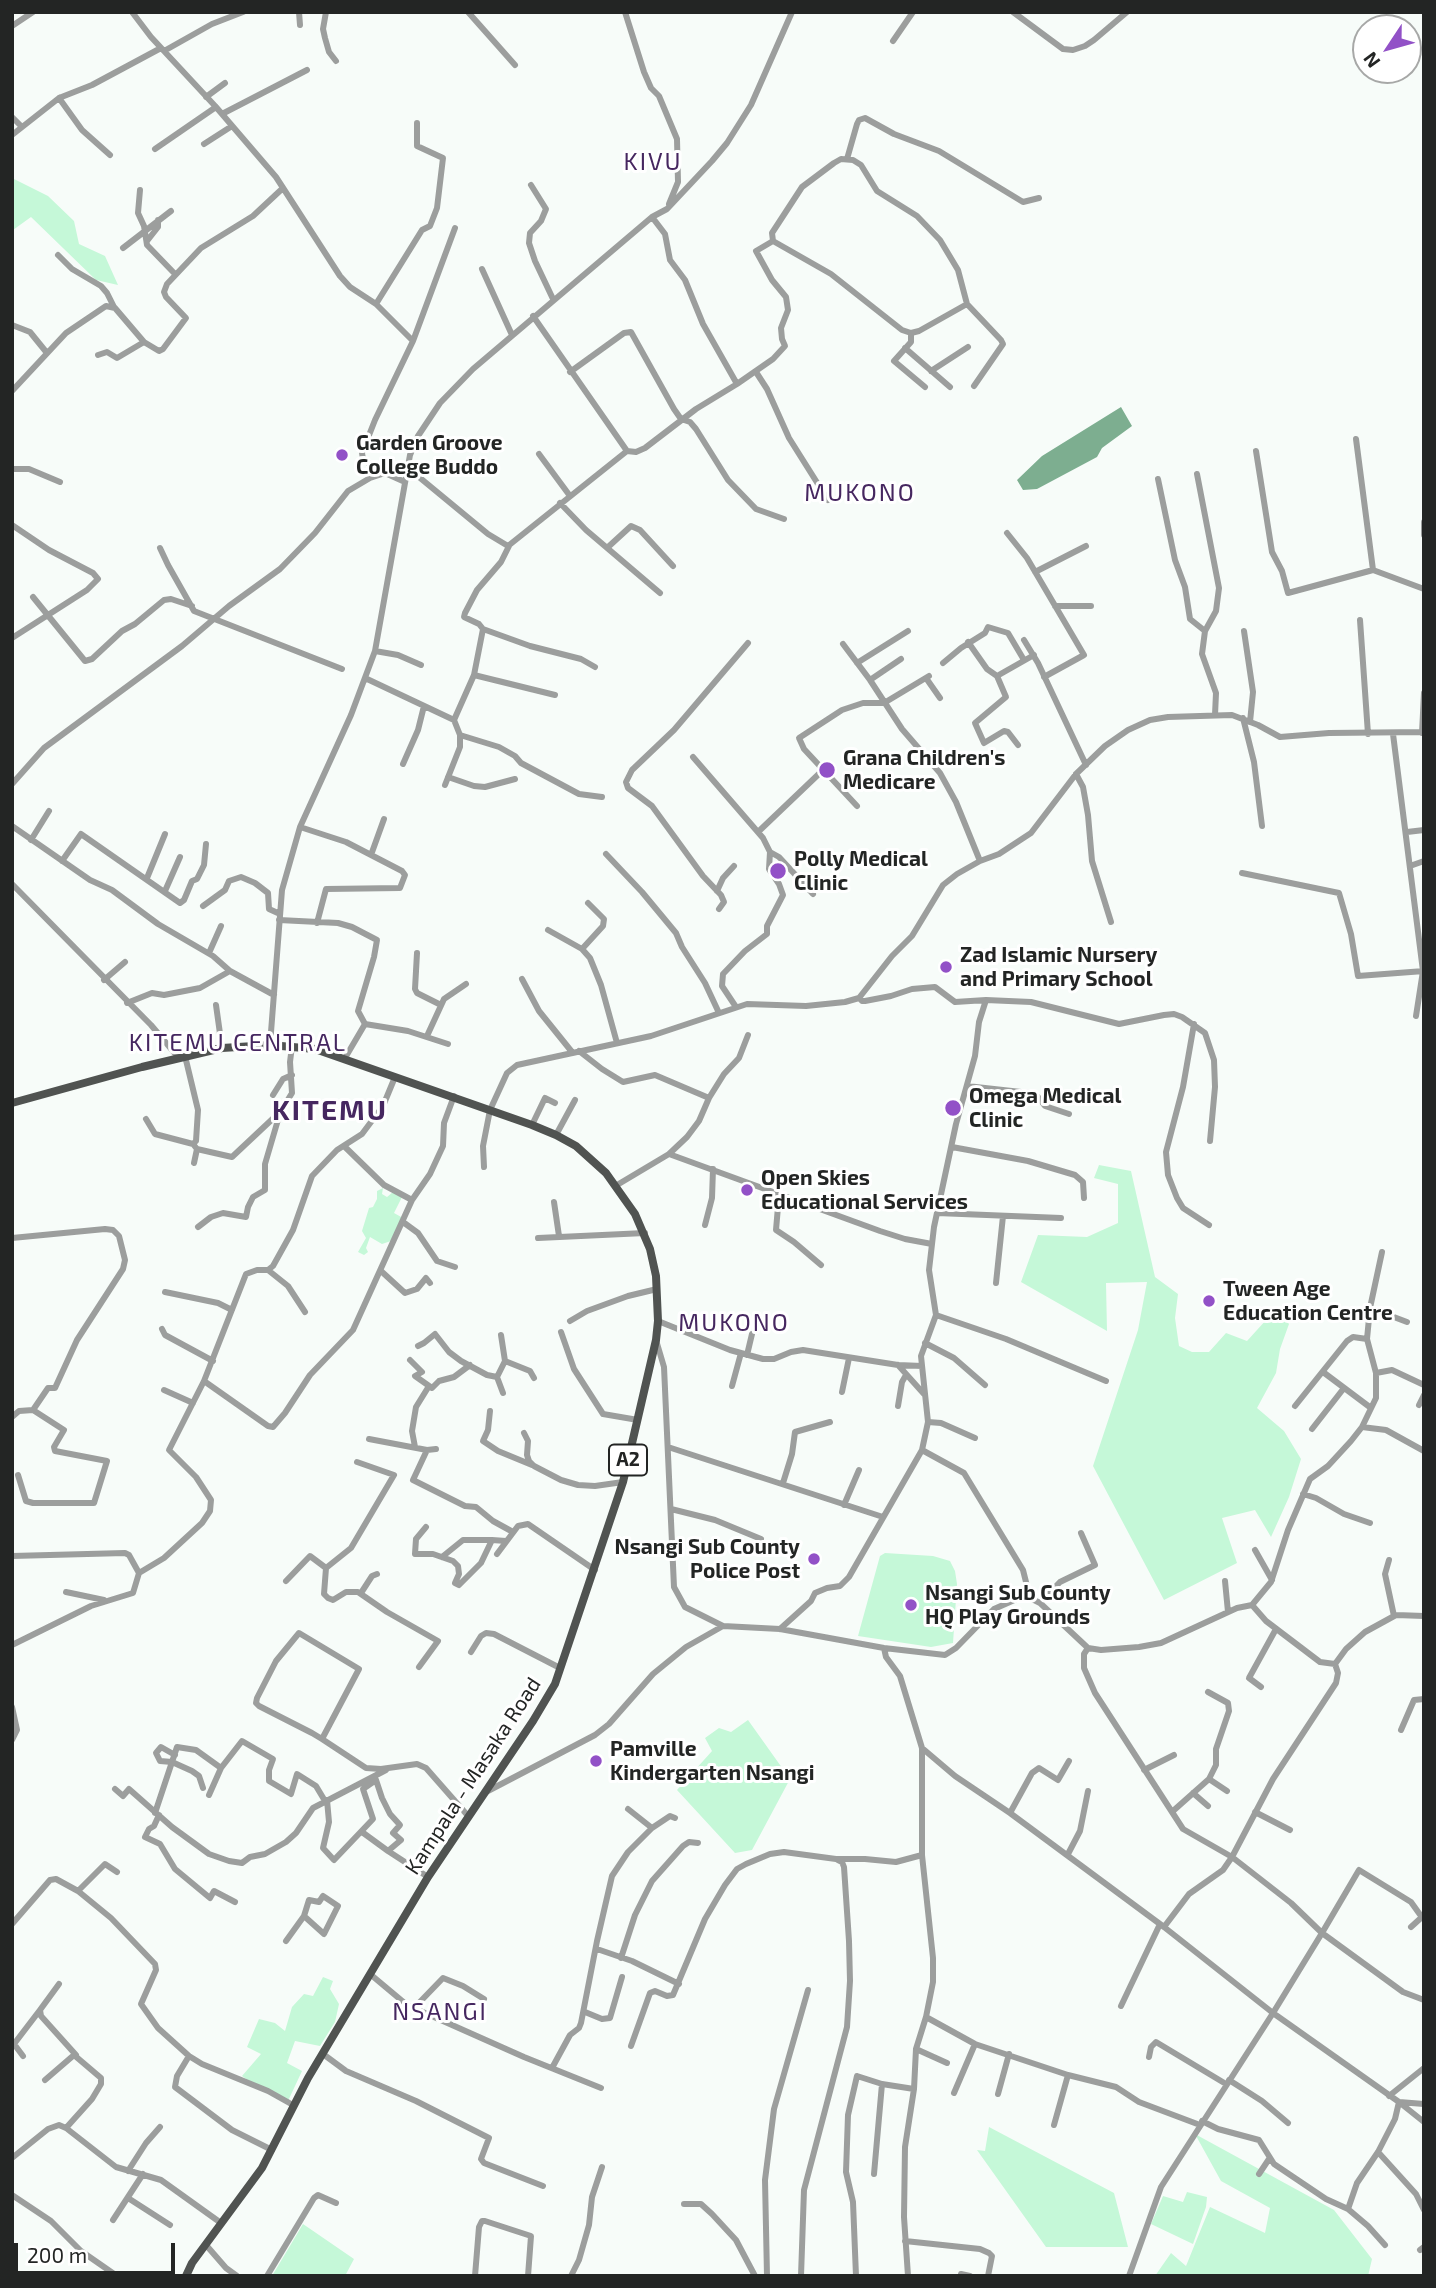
<!DOCTYPE html>
<html>
<head>
<meta charset="utf-8">
<style>
  body { margin:0 }
  #map { position:relative; width:1436px; height:2288px; overflow:hidden; background:#f7fcf9; font-family:"Exo 2",sans-serif }
  canvas { display:block }
  .frame { position:absolute; inset:0; border:14px solid #232524; pointer-events:none }
  .north { position:absolute; left:1352px; top:14px; width:70px; height:70px; box-sizing:border-box; background:#fff; border:2px solid #a7a8a7; border-radius:50%; rotate:234deg; font-size:19px; font-weight:700; line-height:28px; text-align:center; color:#232524 }
  .north::after { content:''; display:block; margin:auto; width:24px; height:32px; background:#9251c7; clip-path:polygon(50% 0,100% 100%,50% 72%,0 100%) }
  .scale { position:absolute; left:14px; top:2243px; width:161px; height:32px; box-sizing:border-box; border:4px solid #232524; border-top:0; padding-left:9px; font-size:21px; line-height:24px; white-space:nowrap; color:#232524; -webkit-text-stroke:5px #fff; paint-order:stroke }
</style>
</head>
<body>
<div id="map">
<canvas width="1436" height="2288"></canvas>
<div class="frame"></div>
<div class="north">N</div>
<div class="scale">200 m</div>
</div>
<script>
const ctx = document.querySelector('canvas').getContext('2d');
ctx.lineJoin = 'round';
function paint(path, color) { ctx.fillStyle = color; ctx.fill(path, 'evenodd'); }
const toPath = rows => new Path2D(rows.map(r => 'M' + r).join(''));
function stroke(path, color, width, dash) { ctx.strokeStyle = color; ctx.lineWidth = width; ctx.lineCap = dash ? 'butt' : 'round'; ctx.setLineDash(dash || []); ctx.stroke(path); }
function label(font, color, halo, rows, align = 'center') {
  ctx.font = font + ' "Exo 2",sans-serif'; ctx.lineWidth = 6; ctx.setLineDash([]); ctx.textBaseline = 'middle'; ctx.strokeStyle = halo; ctx.fillStyle = color; for (const [text, x, y, turn = 0] of rows) {
    ctx.save(); ctx.translate(x, y); ctx.rotate((+turn || 0) * Math.PI / 180); ctx.textAlign = isNaN(turn) ? turn : align; if (halo) ctx.strokeText(text, 0, 0); ctx.fillText(text, 0, 0); ctx.restore();
  }
}
const green = toPath([
  [12,178,48,196,74,221,79,244,105,256,118,285,96,280,31,217,13,230],
  [1099,1165,1131,1171,1155,1277,1178,1294,1175,1318,1179,1346,1192,1352,1209,1352,1226,1333,1247,1341,1276,1309,1289,1324,1280,1349,1276,1373,1257,1408,1284,1431,1301,1459,1289,1497,1271,1537,1255,1510,1222,1518,1237,1563,1164,1600,1093,1466,1138,1330,1147,1282,1106,1283,1107,1331,1021,1282,1038,1235,1087,1237,1118,1223,1118,1184,1094,1178],
  [383,1188,382,1194,387,1197,393,1192,402,1197,394,1213,403,1218,391,1241,382,1244,370,1237,366,1248,368,1252,364,1255,358,1252,366,1238,362,1231,369,1208,373,1207,377,1199,377,1191],
  [885,1553,933,1556,950,1561,955,1571,957,1584,953,1643,931,1647,858,1636,880,1556],
  [748,1720,790,1779,752,1850,735,1853,677,1790,712,1751,705,1738,719,1728,731,1732],
  [323,1977,333,1981,330,1989,339,2004,335,2022,320,2046,295,2041,287,2063,302,2071,288,2101,257,2087,242,2076,261,2054,247,2047,259,2019,275,2023,285,2031,292,2007,304,1994,313,1996],
  [989,2127,1114,2193,1128,2247,1046,2247,977,2150,985,2151],
  [1195,2134,1334,2210,1372,2259,1368,2276,1155,2276,1171,2253,1186,2266,1210,2207,1265,2233,1270,2208,1221,2181],
  [1187,2192,1207,2197,1206,2207,1193,2244,1151,2224,1163,2196,1183,2202],
  [303,2224,354,2259,345,2276,272,2276]
]);
const water = toPath([
  [1121,407,1132,426,1102,448,1097,457,1037,489,1023,490,1017,480,1042,456]
]);
const minor = toPath([
  [132,12,151,37,216,107,276,177,340,276,350,287,376,304,413,341,375,420,362,453,363,459,376,469,405,482],
  [299,12,300,25],
  [326,12,323,29,325,38,329,52,336,61],
  [468,12,515,65],
  [625,12,644,72,651,88,659,96,677,139,678,182,669,204],
  [1013,12,1063,49,1073,50,1085,46,1094,40,1127,12],
  [12,26,33,12],
  [893,41,913,12],
  [164,51,212,24,243,12],
  [206,97,225,83],
  [59,98,82,130,110,155],
  [222,114,307,70],
  [12,117,21,126],
  [12,135,59,98,92,85,161,48],
  [204,144,232,126],
  [155,149,216,107],
  [847,159,857,124,859,120,865,118,894,134,939,151,1023,202,1039,198],
  [531,185,546,209,541,221,530,233,529,243,535,261,553,299],
  [140,190,138,213,144,226,147,245,175,274],
  [652,217,665,234,670,260,685,280,703,324,737,384,773,359,785,346,782,339,781,328,788,310,786,297,772,280,756,251,773,241,772,233,802,187,834,163,841,159,853,160,861,165,877,191,917,216,940,240,958,270,967,304,1001,340,1003,344,974,386],
  [147,241,158,227,158,220],
  [773,241,831,274,902,330,911,333,919,331,967,304],
  [123,248,171,211],
  [58,255,72,269,101,286,107,293,114,307],
  [482,269,512,335],
  [376,304,422,230,430,226,437,208,443,158,417,146,417,123],
  [533,316,627,451,636,452,645,448,696,409,737,384],
  [12,325,30,332,47,353],
  [911,333,911,342,894,361,925,387],
  [413,341,455,228],
  [905,348,950,387],
  [98,355,107,352,117,358,144,342],
  [931,371,968,347],
  [570,372,624,333,631,332,674,409,681,419,690,422,696,429,728,480,756,509,784,519],
  [756,372,767,389,789,438,828,500],
  [12,391,66,333,106,306,115,308,144,342,159,351,163,349,186,318,166,297,164,292,167,284,201,248,253,216,283,188],
  [1356,439,1373,570,1424,589],
  [1256,451,1272,552,1282,571,1288,593,1373,570],
  [539,454,570,496],
  [408,468,488,534,508,546,627,451],
  [12,469,29,469,60,482],
  [1197,474,1219,588,1216,611,1205,631],
  [1158,479,1175,560,1185,587,1190,619,1205,631,1202,654,1216,693,1215,715],
  [560,503,586,530,660,593],
  [1424,522,1424,535],
  [12,525,49,550,93,573,98,579,87,590,12,638],
  [1007,533,1027,558,1084,655,1044,677],
  [160,548,168,565,194,611,342,669],
  [607,548,631,526,640,530,673,566],
  [1035,572,1086,546],
  [33,597,85,661,92,659,122,631,135,624,164,600,171,599,192,606],
  [1055,606,1091,606],
  [1360,620,1368,734],
  [483,629,479,624,464,617,465,613,477,590,501,562,509,546],
  [1244,631,1253,692,1250,722],
  [1024,640,1038,663,1086,765],
  [968,642,987,669,997,676],
  [843,644,870,680,902,729,940,773,956,802,980,861],
  [375,651,398,655,421,665],
  [857,663,908,631],
  [943,663,961,648,985,633,988,627,1008,633,1024,660],
  [474,675,555,695],
  [365,678,454,720,460,735,499,747,515,756,521,763,579,794,602,797],
  [926,678,940,698],
  [870,680,901,659],
  [1243,718,1254,762,1262,826],
  [454,720,474,675,483,629,530,646,581,659,595,667],
  [1422,733,1424,693],
  [1393,734,1423,971,1416,1016],
  [1018,745,1008,732,1004,731,984,743,975,723,1006,697,997,676,1034,655],
  [693,757,763,838,770,852,769,869,779,884,783,895,767,926,767,934,745,951,723,974,722,986,736,1007],
  [403,764,418,730,424,706],
  [1076,774,1083,787,1088,815,1092,861,1111,922],
  [448,777,474,786,485,787,515,779],
  [12,784,44,748,182,646,229,606,280,569,315,533,348,491,370,478,385,473],
  [445,785,460,747,460,735],
  [857,806,804,749,799,738,842,710,863,703,884,703,929,676],
  [12,826,90,880,112,890,158,924,213,956,230,971,274,995],
  [300,827,346,842,402,871,405,875,400,888,326,889,317,923],
  [758,832,823,770],
  [1407,832,1424,830],
  [31,840,49,811],
  [770,852,779,857,813,894],
  [606,854,642,892,676,933,682,947,705,983,719,1013],
  [371,855,384,819],
  [62,861,81,834,180,903,184,900,192,881,197,879,204,865,206,844],
  [1410,866,1424,861],
  [1242,873,1339,893,1351,934,1358,976,1424,971],
  [147,878,165,834],
  [12,884,151,1025,178,1057],
  [165,891,180,857],
  [717,891,723,878,734,866],
  [203,906,225,890,229,881,241,877,255,883,268,893,269,909,280,914],
  [719,909,724,902,721,895,703,876,652,806,628,788,626,782,632,770,674,730,748,643],
  [279,920,338,923,352,927,377,940,374,957,358,1011,365,1024,345,1058],
  [548,930,582,949,590,958,601,985,617,1043],
  [582,949,603,926,604,919,588,903],
  [209,953,221,926],
  [417,953,415,989,417,993,441,1005],
  [522,979,539,1011,572,1052],
  [104,980,125,962],
  [859,998,862,1001,865,1001,891,996,912,989,935,987,955,1002,986,1000,1031,1002,1119,1024,1164,1015,1174,1014,1182,1017,1205,1033,1214,1060,1215,1087,1210,1141],
  [986,1000,979,1022,975,1056,956,1124,934,1227,929,1270,936,1315,921,1356,928,1422,922,1450,964,1473,1023,1570,1030,1598],
  [127,1003,152,993,164,995,200,988,230,971],
  [216,1005,222,1048],
  [365,1024,408,1031,448,1044],
  [1194,1024,1183,1087,1166,1152,1168,1175,1177,1198,1183,1208,1209,1225],
  [427,1036,444,999,466,984],
  [270,1045,282,890,300,827,351,715,375,651,410,455,418,436,440,403,473,369,652,217,667,209,712,161,727,143,751,105,792,12],
  [579,1051,602,1069,623,1082,655,1075,709,1098],
  [967,1086,1030,1093,1038,1097,1045,1106,1069,1114],
  [273,1095,283,1079,292,1075],
  [146,1119,155,1134,193,1144,196,1141,198,1110,185,1056],
  [532,1125,545,1098,555,1103],
  [556,1135,575,1100],
  [193,1144,197,1149,232,1157,281,1111,292,1093,290,1062,292,1046],
  [952,1147,1028,1161,1075,1175,1083,1182,1084,1198],
  [669,1154,687,1137,699,1121,709,1098,724,1074,739,1058,748,1035],
  [194,1163,197,1149],
  [484,1167,483,1146,490,1110,507,1073,517,1065,651,1036,747,1004,806,1006,845,1002,859,998,892,956,912,936,943,885,957,874,980,861,999,854,1031,833,1076,774,1105,746,1128,730,1150,720,1168,717,1232,715,1258,725,1280,737,1329,733,1424,732],
  [617,1185,669,1154,880,1231,905,1239,932,1244],
  [779,1195,776,1230,794,1242,821,1265],
  [412,1200,430,1174,443,1146,444,1123,454,1096],
  [554,1202,559,1236],
  [937,1213,1061,1218],
  [403,1222,418,1233,437,1261,455,1267],
  [705,1225,712,1198,713,1169],
  [198,1227,211,1217,223,1213,246,1217,248,1207,253,1197,265,1190,265,1164,280,1113],
  [12,1238,105,1229,113,1230,119,1236,125,1260,123,1269,77,1340,55,1388,48,1388,33,1410,19,1411,12,1417],
  [538,1238,645,1233],
  [268,1270,288,1286,305,1312],
  [381,1271,405,1293,417,1289,426,1278,430,1283],
  [996,1283,1003,1216],
  [165,1292,218,1303,232,1310],
  [1370,1308,1407,1322],
  [936,1315,1006,1339,1106,1381],
  [570,1321,587,1311,628,1296,657,1289],
  [658,1321,730,1350,763,1359,774,1359,791,1352,803,1350,898,1365,922,1366],
  [162,1329,165,1335,213,1361],
  [561,1332,574,1369,603,1414,638,1420],
  [501,1335,505,1361,497,1377,503,1393],
  [656,1340,664,1367,674,1587,685,1607,723,1626,780,1629,884,1648,945,1655,956,1648,994,1609,1019,1598,1030,1598,1040,1603,1088,1648,1101,1650,1139,1647,1161,1643,1237,1608,1252,1605,1266,1621,1320,1662,1335,1664,1346,1649,1365,1632,1396,1615,1424,1616],
  [925,1343,954,1358,985,1385],
  [418,1346,424,1343,435,1334,449,1352,461,1361,487,1375,497,1377],
  [747,1355,752,1334],
  [410,1360,422,1372,415,1376,432,1388,439,1381,454,1377,470,1365],
  [505,1361,530,1371,534,1378],
  [898,1365,924,1394],
  [1323,1372,1371,1408],
  [1376,1373,1392,1370,1424,1385],
  [204,1381,268,1426,273,1427,285,1413,310,1375,353,1330,412,1200,384,1185,344,1146],
  [732,1386,741,1353],
  [164,1390,193,1403],
  [842,1392,849,1358],
  [1419,1405,1424,1395],
  [898,1406,902,1382,906,1375],
  [1295,1406,1347,1341,1353,1337,1367,1339],
  [490,1411,488,1430,483,1441,498,1451,532,1465],
  [928,1422,941,1423,975,1438],
  [1362,1427,1386,1430,1424,1451],
  [1312,1429,1344,1388],
  [524,1433,528,1441,527,1455,529,1461,534,1466,561,1480,578,1485,595,1486,623,1482],
  [369,1439,427,1450,436,1449],
  [415,1447,412,1431,416,1407,429,1386],
  [668,1447,883,1517],
  [427,1450,413,1480,465,1506,476,1507,493,1521,513,1532],
  [18,1475,26,1501,33,1503,94,1503,107,1461,55,1451,54,1447,64,1430,33,1410],
  [783,1483,792,1454,795,1432,830,1422],
  [1303,1494,1316,1498,1344,1514,1370,1523],
  [844,1505,859,1470],
  [671,1509,715,1520,761,1539],
  [426,1527,416,1539,415,1554,433,1554,453,1561,458,1566,459,1574,455,1583,459,1585],
  [1255,1550,1272,1580],
  [497,1554,518,1526,528,1524,595,1570],
  [12,1556,125,1553,129,1555,139,1573],
  [442,1557,463,1540,492,1540],
  [1389,1560,1385,1574,1394,1616],
  [326,1568,351,1548,394,1475,357,1462],
  [286,1581,310,1556,326,1568,324,1594,328,1598,333,1600,346,1592,358,1592,387,1612,438,1641,419,1667],
  [1225,1581,1228,1612],
  [459,1585,481,1563,492,1540,506,1541],
  [66,1592,104,1600],
  [361,1593,372,1576,377,1574],
  [1040,1603,1060,1582,1095,1565,1081,1533],
  [1252,1605,1271,1582,1288,1530,1310,1479,1328,1466,1351,1441,1362,1427,1376,1398,1376,1373,1367,1339,1370,1308,1382,1252],
  [780,1629,811,1601,815,1593,827,1588,840,1586,849,1577,922,1450],
  [12,1645,91,1606,133,1593,139,1573,164,1558,202,1523,210,1511,211,1500,196,1477,169,1450,204,1381,246,1274,257,1270,268,1270,273,1266,293,1230,312,1176,337,1150,362,1134,383,1106,395,1077],
  [1088,1648,1084,1654,1084,1668,1095,1693,1183,1829,1232,1857,1291,1903,1322,1933,1273,2013,1399,2102,1424,2122],
  [471,1652,481,1636,486,1633,494,1634,560,1668],
  [1261,1687,1249,1678,1276,1629],
  [12,1707,17,1730,12,1740],
  [1401,1730,1414,1700,1424,1699],
  [322,1739,359,1669,299,1633,276,1661,257,1698,256,1703,259,1706,312,1733,322,1739,366,1768,381,1769,417,1764,426,1768,469,1817],
  [922,1748,955,1776,1010,1813,1164,1927,1273,2013,1161,2187,1129,2276],
  [175,1755,161,1747,156,1753,160,1761,172,1762,192,1771,199,1776,203,1788],
  [221,1768,242,1741,273,1759,269,1770,269,1781,291,1794,297,1774,316,1786,325,1801],
  [1144,1770,1174,1755],
  [1209,1779,1227,1791],
  [115,1789,123,1796,129,1789,172,1827,209,1854,229,1861,242,1863,250,1857,265,1854,286,1842,296,1833,313,1808,386,1770],
  [486,1792,595,1735,609,1724,653,1674,686,1647,723,1626],
  [1193,1793,1208,1806],
  [327,1800,329,1822,323,1848,334,1860,373,1819,363,1789,376,1780,382,1798,390,1814,400,1825,393,1833,401,1840,388,1851,362,1832],
  [1173,1811,1209,1779,1216,1765,1216,1749,1229,1711,1228,1703,1208,1692],
  [1255,1812,1290,1830],
  [155,1813,177,1747,196,1750,221,1768,209,1795],
  [1010,1813,1032,1773,1039,1768,1058,1780,1069,1761],
  [159,1815,154,1826,149,1829,145,1837,160,1844,175,1869,210,1898,214,1891,235,1902],
  [652,1828,670,1816,675,1818],
  [388,1851,428,1877],
  [1068,1854,1080,1831,1088,1791],
  [78,1891,105,1864,117,1872],
  [1421,1916,1411,1902,1359,1870,1322,1933,1403,1992,1424,2000],
  [12,1924,50,1880,56,1879,78,1891,111,1918,155,1964,156,1970,141,2004,158,2028,189,2056,202,2064,268,2091,293,2105],
  [1164,1927,1189,1894,1223,1870,1232,1857,1273,1779,1336,1683,1338,1673,1335,1664],
  [1411,1927,1422,1917],
  [286,1941,304,1916,309,1900,319,1902,323,1896,338,1906,324,1934,304,1916],
  [597,1949,632,1961,679,1984],
  [621,1958,635,1915,652,1881,683,1846,689,1842,698,1843],
  [370,1974,407,2005,524,2057,601,2088],
  [59,1984,40,2010,41,2016,76,2055],
  [1121,2006,1160,1924],
  [415,2007,443,1978,463,1986,484,1999],
  [585,2012,602,2019,610,2018,622,1977],
  [926,2017,975,2044,1068,2075,1116,2087,1139,2102,1200,2125],
  [631,2046,650,1993,655,1991,667,1996,673,1995,705,1919,725,1885,737,1869,746,1864,770,1854,784,1852,836,1859,865,1859,896,1862,922,1855,922,1748,900,1676,886,1657,884,1648],
  [916,2049,947,2063],
  [323,2054,346,2071,416,2101,489,2138,481,2159,484,2163,543,2186],
  [23,2056,14,2044,40,2010],
  [189,2056,177,2076,175,2087,232,2130,272,2150],
  [1149,2057,1151,2047,1156,2042,1226,2084],
  [552,2068,570,2035,579,2028,581,2023,597,1941,612,1876,628,1852,652,1828,628,1809],
  [45,2080,74,2055,101,2078,101,2084,92,2099,66,2128],
  [1229,2080,1262,2101,1288,2123],
  [954,2093,975,2044],
  [998,2094,1009,2054],
  [1389,2096,1424,2068],
  [1202,2121,1218,2129,1259,2140,1274,2164,1326,2199,1348,2209,1368,2226,1385,2245],
  [1054,2125,1068,2075],
  [1378,2152,1416,2194,1424,2210],
  [12,2158,48,2129,59,2125,66,2128,116,2167,161,2180,221,2223],
  [128,2171,146,2143,160,2127],
  [874,2174,882,2084],
  [1259,2174,1269,2159],
  [12,2195,51,2221,81,2251,117,2276],
  [128,2198,170,2225],
  [684,2204,701,2204,712,2214,736,2240,755,2276],
  [1348,2209,1357,2183,1378,2152,1395,2119,1399,2102,1424,2104],
  [113,2220,143,2174],
  [905,2241,980,2249,989,2253,992,2256,988,2276],
  [206,2245,226,2268,237,2276],
  [1420,2250,1424,2247],
  [961,2274,970,2276],
  [267,2276,314,2198,318,2195,336,2203],
  [475,2276,479,2227,482,2221,485,2221,531,2236,528,2276],
  [571,2276,579,2260,589,2225,592,2197,602,2167],
  [767,2276,765,2180,774,2109,808,1990],
  [801,2276,804,2190,847,2027,850,1981,849,1941,844,1867,842,1862,838,1860],
  [856,2276,853,2202,846,2172,848,2115,857,2076,882,2084,914,2089],
  [908,2276,904,2217,905,2147,914,2089,916,2049,926,2017,933,1982,933,1958,922,1855]
]);
const major = toPath([
  [12,1103,142,1067,222,1048,270,1045,315,1049,532,1125,556,1135,576,1146,606,1173,635,1214,650,1249,656,1276,658,1321,656,1340,623,1482,555,1684,533,1721,428,1877,308,2078,262,2168,192,2263,186,2276]
]);
const markers = [
  [342,455,7,"#9251c7"],
  [827,770,9,"#9251c7"],
  [778,871,9,"#9251c7"],
  [946,967,7,"#9251c7"],
  [953,1108,9,"#9251c7"],
  [747,1190,7,"#9251c7"],
  [1209,1301,7,"#9251c7"],
  [814,1559,7,"#9251c7"],
  [911,1605,7,"#9251c7"],
  [596,1761,7,"#9251c7"]
];
const shields = [
  [628,1460,38]
];
const shieldNames = [
  ["A2",628,1460]
];
const poiNames = [
  ["Garden Groove",356,443],
  ["College Buddo",356,467],
  ["Grana Children's",843,758],
  ["Medicare",843,782],
  ["Polly Medical",794,859],
  ["Clinic",794,883],
  ["Zad Islamic Nursery",960,955],
  ["and Primary School",960,979],
  ["Omega Medical",969,1096],
  ["Clinic",969,1120],
  ["Open Skies",761,1178],
  ["Educational Services",761,1202],
  ["Tween Age",1223,1289],
  ["Education Centre",1223,1313],
  ["Nsangi Sub County",800,1547,"right"],
  ["Police Post",800,1571,"right"],
  ["Nsangi Sub County",925,1593],
  ["HQ Play Grounds",925,1617],
  ["Pamville",610,1749],
  ["Kindergarten Nsangi",610,1773]
];
const streetNames = [
  ["Kampala - Masaka Road",473,1776,-57]
];
const quarterNames = [
  ["KIVU",653,162],
  ["MUKONO",860,493],
  ["KITEMU CENTRAL",238,1043],
  ["MUKONO",734,1323],
  ["NSANGI",440,2012]
];
const districtNames = [
  ["KITEMU",330,1111]
];
paint(green, '#c5f8d8');
paint(water, '#7dae90');
stroke(minor, '#9c9e9d', 6);
stroke(major, '#505351', 8);
for (const [x, y, r, color] of markers) { const dot = new Path2D(); dot.arc(x, y, r, 0, 2 * Math.PI); ctx.fillStyle = color; ctx.fill(dot); stroke(dot, '#fff', 2.5); }
for (const [x, y, w] of shields) { const box = new Path2D(); box.roundRect(x - w / 2, y - 15.5, w, 31, 5); ctx.fillStyle = '#fff'; ctx.fill(box); stroke(box, '#232524', 2); }
label('bold 19px', '#232524', null, shieldNames);
label('bold 21px', '#232524', '#fff', poiNames, 'left');
label('21px', '#232524', '#fff', streetNames);
ctx.letterSpacing = '2px';
label('24px', '#462760', '#fff', quarterNames);
ctx.letterSpacing = '0px';
ctx.letterSpacing = '2px';
label('bold 28px', '#462760', '#fff', districtNames);
ctx.letterSpacing = '0px';
</script>
</body>
</html>
